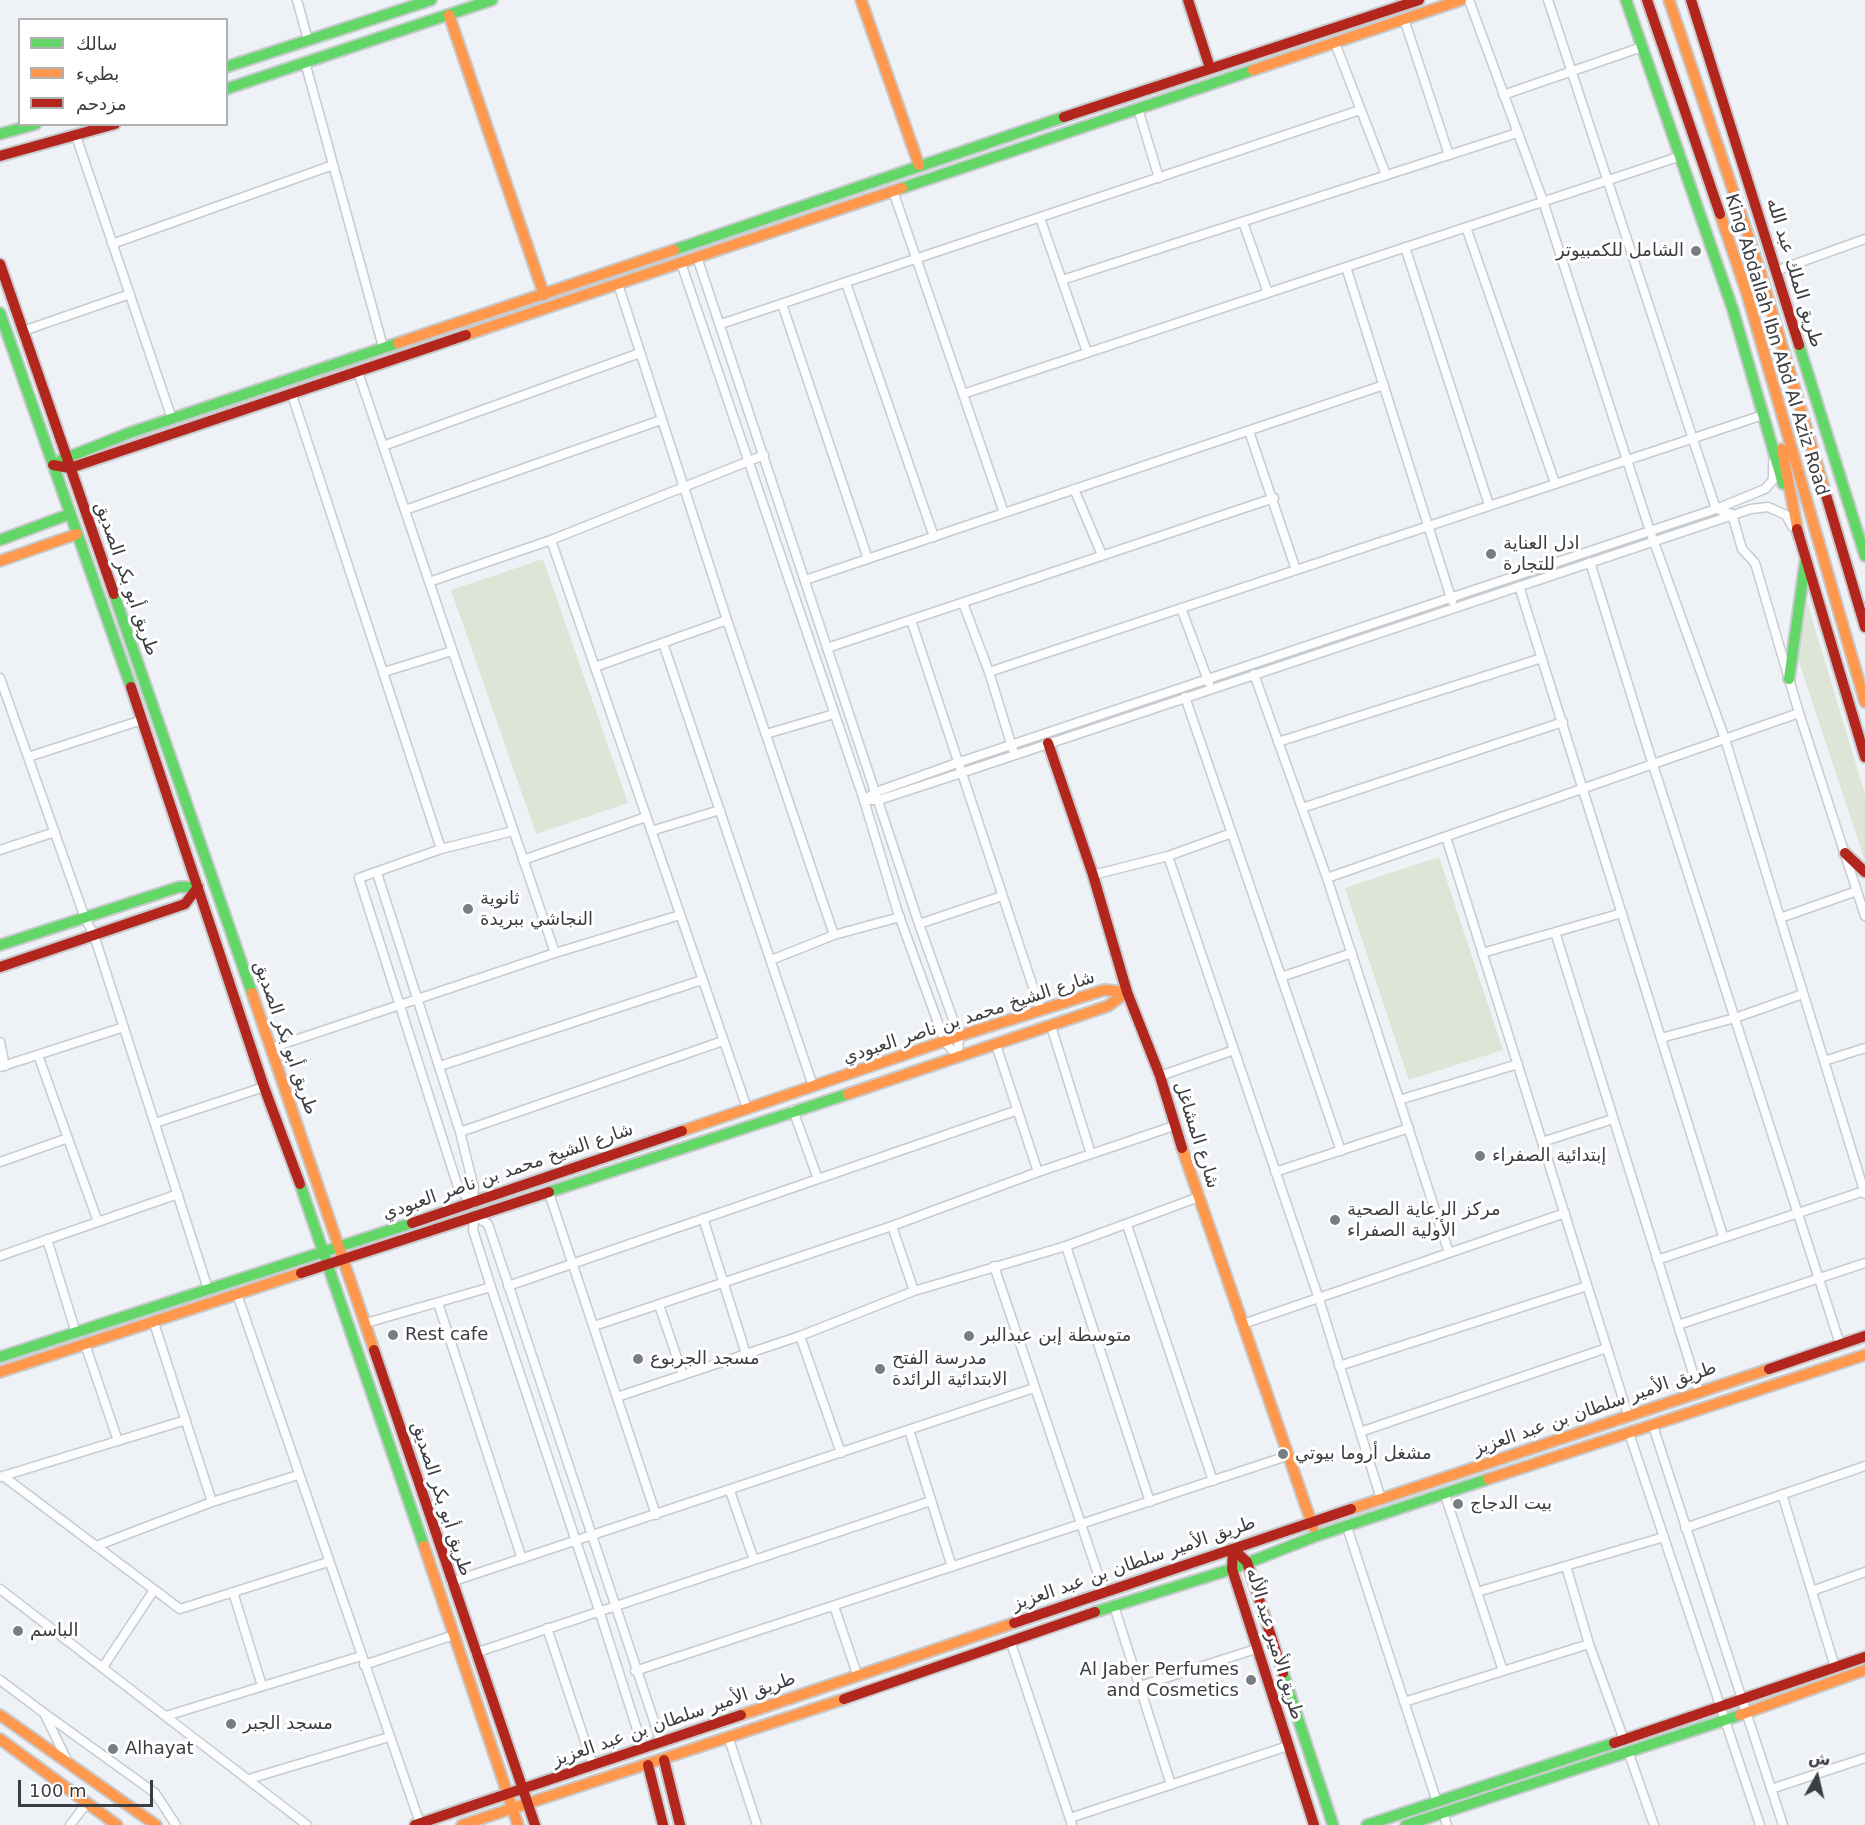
<!DOCTYPE html>
<html>
<head>
<meta charset="utf-8">
<style>
  body { margin:0 }
  #map { position:relative; width:1865px; height:1825px; overflow:hidden; background:#eef2f6; font-family:"DejaVu Sans",Vazirmatn,sans-serif }
  canvas { display:block }
  .legend { position:absolute; left:18px; top:18px; width:210px; height:108px; box-sizing:border-box; background:#fff; border:2px solid #b0b1b3; margin:0; padding:8px 10px; list-style:none; font-size:18px; color:#3a3d41 }
  .legend li { display:flex; align-items:center; gap:12px; height:30px }
  .legend b { width:30px; border:2px solid #b0b1b3 }
  .north { position:absolute; left:1787px; top:1747px; width:60px; height:60px; -webkit-text-stroke:4px #fff; paint-order:stroke; rotate:8deg; font-size:16px; font-weight:700; line-height:24px; text-align:center; color:#3a3d41 }
  .north::after { content:''; display:block; margin:auto; width:21px; height:27px; background:#3a3d41; clip-path:polygon(50% 0,100% 100%,50% 72%,0 100%) }
  .scale { position:absolute; left:18px; top:1780px; width:135px; height:27px; box-sizing:border-box; border:3px solid #3a3d41; border-top:0; padding-left:8px; font-size:18px; line-height:21px; white-space:nowrap; color:#3a3d41; -webkit-text-stroke:4px #fff; paint-order:stroke }
</style>
</head>
<body>
<div id="map">
<canvas width="1865" height="1825"></canvas>
<ul class="legend">
<li><b style="height:8px;background:#63d668"></b>سالك</li>
<li><b style="height:8px;background:#ff974d"></b>بطيء</li>
<li><b style="height:8px;background:#b3261e"></b>مزدحم</li>
</ul>
<div class="north">ش</div>
<div class="scale">100 m</div>
</div>
<script>
const ctx = document.querySelector('canvas').getContext('2d');
ctx.lineJoin = 'round';
function paint(path, color) { ctx.fillStyle = color; ctx.fill(path, 'evenodd'); }
const toPath = rows => new Path2D(rows.map(r => 'M' + r).join(''));
function stroke(path, color, width, dash) { ctx.strokeStyle = color; ctx.lineWidth = width; ctx.lineCap = dash ? 'butt' : 'round'; ctx.setLineDash(dash || []); ctx.stroke(path); }
function label(font, color, halo, rows, align = 'center') {
  ctx.font = font + ' "DejaVu Sans",Vazirmatn,sans-serif'; ctx.lineWidth = 6; ctx.setLineDash([]); ctx.textBaseline = 'middle'; ctx.strokeStyle = halo; ctx.fillStyle = color; for (const [text, x, y, turn = 0] of rows) {
    ctx.save(); ctx.translate(x, y); ctx.rotate((+turn || 0) * Math.PI / 180); ctx.textAlign = isNaN(turn) ? turn : align; if (halo) ctx.strokeText(text, 0, 0); ctx.fillText(text, 0, 0); ctx.restore();
  }
}
const green = toPath([
  [543,559,628,803,536,834,451,590],
  [1807,602,1865,794,1865,861,1798,659],
  [1439,857,1503,1050,1409,1080,1345,888]
]);
const street = toPath([
  [297,0,308,40],
  [1469,0,1543,201,1650,531,1725,739,1865,1194],
  [1548,0,1716,509,1732,514,1742,549,1755,563,1799,713,1865,916],
  [1404,19,1449,155],
  [1335,43,1386,175],
  [305,62,383,347],
  [1503,95,1642,47],
  [1138,109,1159,178],
  [76,136,172,419],
  [893,191,1004,513],
  [1040,218,1087,352],
  [1243,222,1268,293],
  [1466,227,1555,483],
  [112,244,333,165],
  [1405,247,1489,505],
  [697,257,919,924,959,1036,958,1057],
  [681,263,864,800,898,913,945,1042,958,1057],
  [1346,267,1452,601],
  [1776,271,1865,239],
  [1062,280,1517,133],
  [846,283,934,537],
  [618,284,727,620,834,935],
  [782,304,868,559],
  [721,324,1360,110],
  [23,331,130,294],
  [358,372,555,953],
  [963,394,1681,156],
  [292,395,441,849],
  [1249,431,1296,570],
  [383,446,640,353],
  [1074,489,1102,555],
  [405,510,661,420],
  [551,540,747,1108],
  [1590,562,1653,765,1840,1344],
  [805,580,1384,385],
  [429,582,551,540,764,455],
  [1519,586,1723,1236],
  [963,603,989,672,1013,750],
  [1181,608,1209,683],
  [911,620,1041,1011],
  [663,643,813,1086],
  [827,648,1274,498],
  [595,667,727,620],
  [384,672,452,651],
  [989,672,1763,415],
  [1254,674,1327,878,1449,1253],
  [0,678,85,918,94,935,208,1289],
  [1185,697,1341,1151],
  [766,734,834,714],
  [1278,742,1542,658],
  [28,757,142,720],
  [864,800,876,792,957,763,1716,509,1765,489,1773,480,1773,463],
  [864,800,879,800,961,773,1751,509,1768,507,1786,515,1792,526],
  [1302,808,1563,722],
  [651,831,720,810],
  [1446,837,1628,1415],
  [0,850,55,832],
  [1168,856,1319,1299,1381,1499],
  [523,860,646,817],
  [377,873,460,1132,474,1188,472,1204],
  [1093,875,1168,856,1232,833],
  [1327,878,1799,713],
  [1780,918,1857,891],
  [919,924,1002,896],
  [1555,932,1699,1392],
  [1482,953,1622,913],
  [771,960,834,935,900,917],
  [1281,977,1352,953],
  [1051,1026,1091,1154],
  [1661,1038,1735,1018,1803,994],
  [0,1042,5,1066],
  [996,1045,1038,1172],
  [271,1048,555,953,680,915],
  [38,1055,98,1222],
  [1824,1061,1865,1048],
  [440,1066,702,980],
  [0,1067,124,1027],
  [1160,1076,1234,1050],
  [1399,1100,1518,1064],
  [793,1110,818,1179],
  [155,1123,264,1087],
  [460,1132,723,1041],
  [1542,1142,1613,1119],
  [0,1162,68,1138],
  [1275,1172,1409,1128],
  [549,1193,656,1515],
  [472,1204,458,1187,359,878,441,849,513,831],
  [703,1218,746,1354],
  [1127,1225,1213,1481],
  [892,1226,914,1291],
  [47,1239,76,1333],
  [1066,1246,1150,1502],
  [0,1256,178,1194],
  [1657,1260,1864,1191],
  [994,1266,1104,1592],
  [508,1286,1018,1110],
  [237,1294,420,1823],
  [438,1303,522,1559],
  [659,1305,683,1375],
  [154,1323,212,1502],
  [366,1323,491,1287],
  [1243,1324,1565,1213],
  [1678,1325,1865,1263],
  [594,1326,892,1226,1038,1172,1174,1126],
  [800,1336,841,1453],
  [85,1344,118,1441],
  [1339,1366,1587,1286],
  [617,1397,800,1336,914,1291,1066,1246,1199,1197],
  [1653,1426,1783,1825],
  [909,1430,952,1567],
  [1360,1432,1607,1348],
  [1629,1433,1760,1825],
  [3,1476,180,1609,328,1562],
  [0,1477,186,1420],
  [730,1491,754,1560],
  [1782,1494,1835,1667],
  [1445,1495,1503,1671],
  [1347,1527,1437,1802],
  [1685,1528,1865,1466],
  [96,1546,212,1502,298,1475],
  [1566,1566,1589,1644,1624,1740],
  [451,1582,1034,1388],
  [0,1589,307,1825],
  [1812,1591,1865,1572],
  [233,1592,262,1686],
  [1477,1592,1664,1537],
  [834,1606,857,1674],
  [1114,1606,1171,1785],
  [547,1628,593,1765],
  [1011,1643,1072,1825],
  [475,1653,931,1501],
  [364,1665,454,1635],
  [103,1667,154,1590],
  [635,1671,1287,1456],
  [0,1680,44,1713,66,1758],
  [1140,1686,1256,1649],
  [1404,1702,1589,1644],
  [44,1713,155,1793,176,1825],
  [166,1716,361,1656],
  [729,1739,757,1825],
  [643,1748,599,1610,491,1287,473,1230,475,1216,488,1224,661,1742],
  [1628,1751,1654,1825],
  [249,1779,389,1737],
  [1771,1789,1865,1758],
  [1443,1813,1447,1825],
  [1070,1818,1288,1746],
  [70,1825,87,1803]
]);
const fast = toPath([
  [1626,0,1733,310,1783,484],
  [226,67,431,0],
  [226,89,492,0],
  [0,134,36,124],
  [902,188,1253,70],
  [674,250,1064,117],
  [0,313,131,687],
  [1799,345,1865,556],
  [61,460,129,433,398,343],
  [0,540,70,514],
  [114,594,252,993],
  [1789,679,1805,563],
  [0,945,179,887,198,887],
  [300,1184,424,1546],
  [549,1192,848,1094],
  [0,1357,412,1223],
  [1095,1612,1232,1569,1316,1536,1488,1479],
  [1283,1673,1333,1825],
  [1367,1825,1614,1743],
  [1406,1825,1740,1715]
]);
const slow = toPath([
  [861,0,919,165],
  [1669,0,1760,271,1826,495],
  [449,15,544,295],
  [1253,70,1461,0],
  [1720,214,1747,294,1865,702],
  [466,335,902,188],
  [398,343,674,250],
  [1782,449,1799,537],
  [0,561,77,534],
  [252,993,374,1350],
  [848,1094,1108,1006,1127,992],
  [682,1131,959,1036,1104,990,1127,992],
  [1182,1148,1313,1527],
  [0,1372,301,1273],
  [1488,1479,1865,1355],
  [1351,1509,1769,1369],
  [424,1546,518,1825],
  [0,1715,156,1825],
  [741,1715,1014,1623],
  [1740,1715,1865,1670],
  [0,1739,117,1825],
  [462,1825,844,1699]
]);
const jam = toPath([
  [1188,0,1210,68],
  [1647,0,1720,214],
  [1691,0,1799,345],
  [1064,117,1419,0],
  [0,156,115,124],
  [0,264,114,594],
  [53,465,70,468,466,335],
  [1826,495,1865,627],
  [1797,529,1865,757],
  [131,687,264,1087,300,1184],
  [1048,743,1093,875,1127,992,1160,1076,1182,1148],
  [1845,853,1865,872],
  [0,967,185,904,198,887],
  [412,1223,682,1131],
  [301,1273,549,1192],
  [374,1350,535,1825],
  [1769,1369,1865,1336],
  [1014,1623,1351,1509],
  [1283,1673,1247,1562,1233,1549,1232,1569,1314,1825],
  [844,1699,1095,1612],
  [1614,1743,1865,1657],
  [664,1760,680,1825],
  [648,1765,663,1825],
  [415,1825,741,1715]
]);
const markers = [
  [1696,251,6,"#797c80"],
  [1491,554,6,"#797c80"],
  [468,909,6,"#797c80"],
  [1480,1156,6,"#797c80"],
  [1335,1220,6,"#797c80"],
  [393,1335,6,"#797c80"],
  [969,1336,6,"#797c80"],
  [638,1359,6,"#797c80"],
  [880,1369,6,"#797c80"],
  [1283,1454,6,"#797c80"],
  [1458,1504,6,"#797c80"],
  [18,1631,6,"#797c80"],
  [1251,1680,6,"#797c80"],
  [231,1724,6,"#797c80"],
  [113,1749,6,"#797c80"]
];
const poiNames = [
  ["الشامل للكمبيوتر",1684,251,"right"],
  ["ادل العناية",1503,544],
  ["للتجارة",1503,565],
  ["ثانوية",480,899],
  ["النجاشي ببريدة",480,920],
  ["إبتدائية الصفراء",1492,1156],
  ["مركز الرعاية الصحية",1347,1210],
  ["الأولية الصفراء",1347,1231],
  ["Rest cafe",405,1335],
  ["متوسطة إبن عبدالبر",981,1336],
  ["مسجد الجربوع",650,1359],
  ["مدرسة الفتح",892,1359],
  ["الابتدائية الرائدة",892,1380],
  ["مشغل أروما بيوتي",1295,1454],
  ["بيت الدجاج",1470,1504],
  ["الباسم",30,1631],
  ["Al Jaber Perfumes",1239,1670,"right"],
  ["and Cosmetics",1239,1691,"right"],
  ["مسجد الجبر",243,1724],
  ["Alhayat",125,1749]
];
const streetNames = [
  ["طريق الملك عبد الله",1794,273,73],
  ["King Abdallah Ibn Abd Al Aziz Road",1776,345,73],
  ["طريق أبو بكر الصديق",126,579,71],
  ["شارع الشيخ محمد بن ناصر العبودي",969,1018,-18],
  ["طريق أبو بكر الصديق",285,1038,71],
  ["شارع المشاغل",1196,1135,72],
  ["شارع الشيخ محمد بن ناصر العبودي",508,1172,-19],
  ["طريق الأمير سلطان بن عبد العزيز",1595,1409,-19],
  ["طريق أبو بكر الصديق",441,1499,72],
  ["طريق الأمير سلطان بن عبد العزيز",1134,1564,-19],
  ["طريق الأمير عبد الأله",1274,1644,73],
  ["طريق الأمير سلطان بن عبد العزيز",674,1720,-19]
];
paint(green, '#dce5d6');
stroke(street, '#c8cbce', 11);
stroke(fast, '#c8cbce', 14);
stroke(slow, '#c8cbce', 14);
stroke(jam, '#c8cbce', 14);
stroke(street, '#fcfdfe', 8);
stroke(fast, '#63d668', 10);
stroke(slow, '#ff974d', 10);
stroke(jam, '#b3261e', 10);
for (const [x, y, r, color] of markers) { const dot = new Path2D(); dot.arc(x, y, r, 0, 2 * Math.PI); ctx.fillStyle = color; ctx.fill(dot); stroke(dot, '#fff', 2); }
label('18px', '#3a3d41', '#fff', poiNames, 'left');
label('18px', '#3a3d41', '#fff', streetNames);
</script>
</body>
</html>
